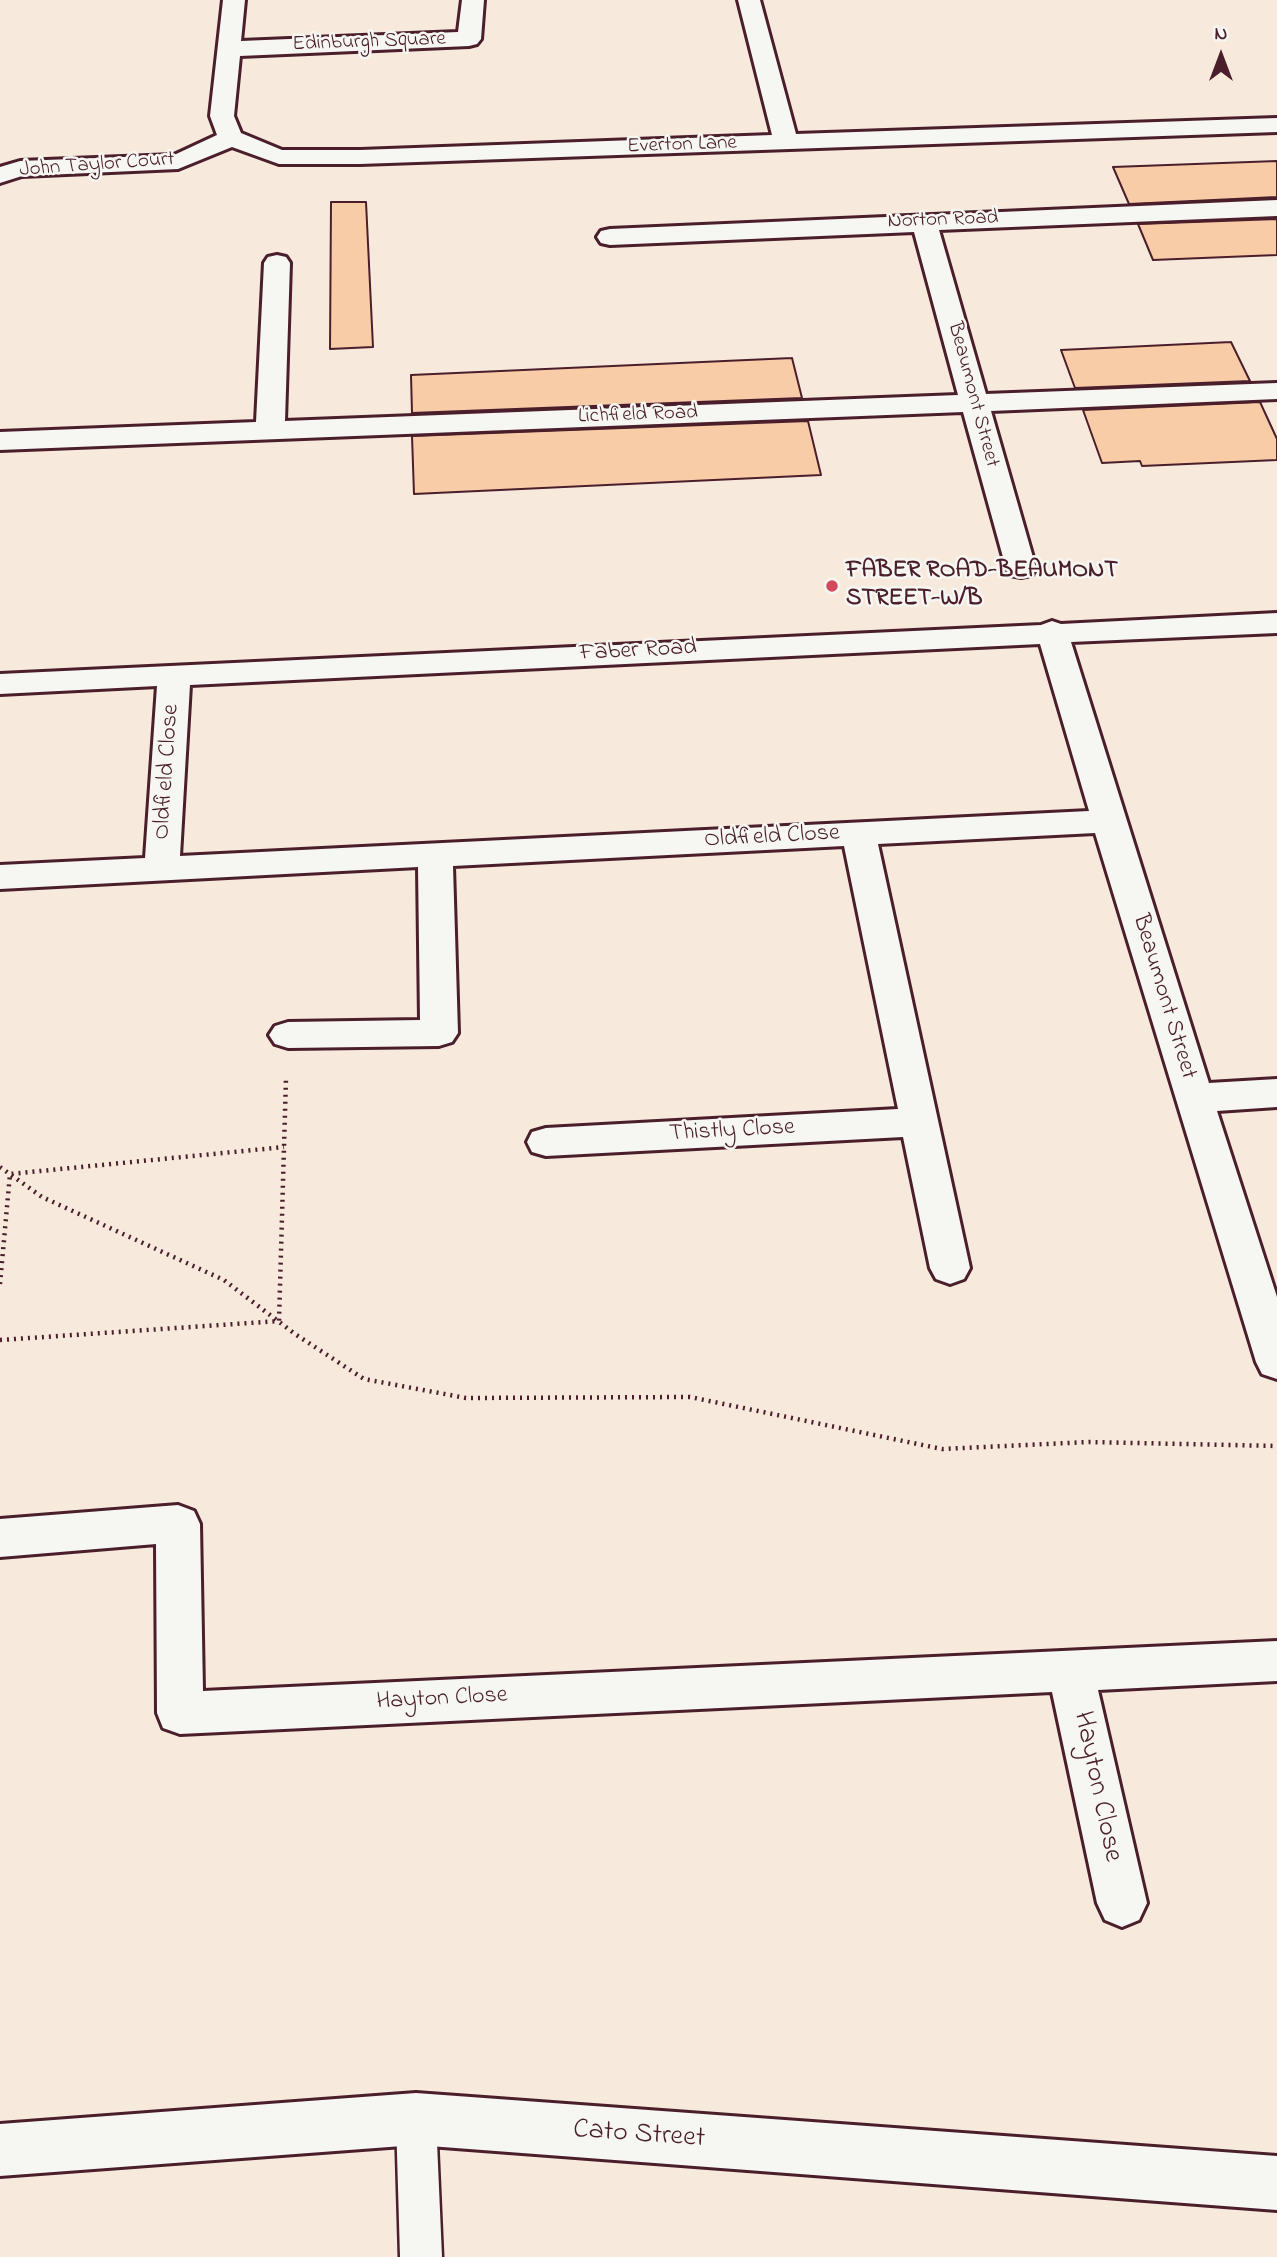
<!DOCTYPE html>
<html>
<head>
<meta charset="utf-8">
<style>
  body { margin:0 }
  #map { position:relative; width:1277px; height:2257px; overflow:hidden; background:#f7e9dc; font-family:"Indie Flower",sans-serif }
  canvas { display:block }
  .north { position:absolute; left:1186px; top:21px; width:70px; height:70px; -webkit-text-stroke:5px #f6f6f2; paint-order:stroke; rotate:0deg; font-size:19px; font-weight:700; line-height:28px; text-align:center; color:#4a1f2b }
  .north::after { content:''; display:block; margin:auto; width:24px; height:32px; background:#4a1f2b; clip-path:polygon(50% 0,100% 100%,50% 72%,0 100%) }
</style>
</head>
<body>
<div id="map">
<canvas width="1277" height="2257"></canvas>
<div class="north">N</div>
</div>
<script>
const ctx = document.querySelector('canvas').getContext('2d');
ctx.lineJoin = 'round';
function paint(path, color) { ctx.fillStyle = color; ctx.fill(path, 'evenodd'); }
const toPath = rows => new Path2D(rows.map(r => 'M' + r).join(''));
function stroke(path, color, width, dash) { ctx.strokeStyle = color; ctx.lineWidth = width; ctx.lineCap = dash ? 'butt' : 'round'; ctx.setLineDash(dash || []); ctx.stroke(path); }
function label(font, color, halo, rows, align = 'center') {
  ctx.font = font + ' "Indie Flower",sans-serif'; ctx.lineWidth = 5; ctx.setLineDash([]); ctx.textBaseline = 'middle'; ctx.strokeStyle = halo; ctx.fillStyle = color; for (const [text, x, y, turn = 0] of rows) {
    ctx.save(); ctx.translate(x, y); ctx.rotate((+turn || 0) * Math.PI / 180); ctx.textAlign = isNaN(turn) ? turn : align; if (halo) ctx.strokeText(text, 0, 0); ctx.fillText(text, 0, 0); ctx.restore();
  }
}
const building = toPath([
  [1277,161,1277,197,1129,204,1113,167,1277,161],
  [331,202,366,202,373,347,330,349,331,202],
  [1277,219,1277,255,1227,257,1153,260,1138,224,1277,219],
  [1231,342,1250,381,1075,388,1061,350,1231,342],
  [792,358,802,398,412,413,411,375,792,358],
  [1260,402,1277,439,1277,460,1142,466,1140,461,1102,463,1083,410,1260,402],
  [808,421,821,475,414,494,412,436,808,421]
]);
const path = toPath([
  [0,1167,42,1197,224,1280,295,1334,364,1379,466,1398,690,1397,942,1449,1089,1442,1277,1446],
  [0,1284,10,1174,284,1147],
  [0,1340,279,1321,286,1078]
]);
const lane = toPath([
  [416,2099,430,2105,436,2119,442,2257,400,2257,396,2119,402,2105,416,2099]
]);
const street = toPath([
  [223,0,245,0,241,41,458,32,462,0,484,0,481,39,477,44,469,46,240,56,234,116,241,133,282,150,360,150,772,135,738,0,760,0,796,134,1277,118,1277,132,360,164,279,164,232,147,178,169,22,176,0,183,0,167,20,161,174,155,217,135,210,116,223,0],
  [1277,200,1277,216,939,230,986,394,1277,383,1277,399,991,411,1036,568,1032,575,1021,577,1010,575,1006,568,963,412,0,450,0,432,256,422,264,263,268,257,277,255,286,257,290,263,285,421,958,395,914,232,610,245,601,243,597,237,601,231,610,229,1277,200],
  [1277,613,1277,633,1071,642,1209,1083,1277,1079,1277,1107,1217,1111,1277,1297,1277,1379,1262,1374,1256,1362,1095,833,878,844,970,1268,964,1279,950,1284,936,1279,930,1268,903,1137,546,1156,532,1152,527,1142,532,1132,546,1128,898,1109,844,846,453,866,458,1033,452,1042,439,1046,288,1048,275,1044,269,1035,275,1026,288,1022,420,1020,418,867,0,889,0,865,145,858,157,686,0,694,0,674,1041,625,1052,621,1061,624,1277,613],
  [1040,644,1089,811,180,856,190,685,1040,644],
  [178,1505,194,1511,200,1524,203,1691,1277,1641,1277,1681,1098,1690,1147,1903,1139,1920,1122,1927,1105,1920,1097,1903,1052,1692,180,1734,163,1728,157,1713,156,1544,0,1557,0,1519,178,1505],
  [416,2093,1277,2156,1277,2210,416,2145,0,2176,0,2124,416,2093]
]);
const markers = [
  [832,586,7,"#d1495b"]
];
const farStreetnames = [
  ["Edinburgh Square",369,43,-2],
  ["Everton Lane",682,146,-2],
  ["John Taylor Court",97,166,-4],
  ["Norton Road",943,221,-2],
  ["Beaumont Street",972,395,75],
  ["Lichfield Road",638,416,-2]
];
const poiNames = [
  ["FABER ROAD-BEAUMONT",846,572],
  ["STREET-W/B",846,600]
];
const streetNames = [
  ["Faber Road",638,652,-3],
  ["Oldfield Close",168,772,-86],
  ["Oldfield Close",772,838,-3],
  ["Beaumont Street",1163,997,73],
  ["Thistly Close",732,1132,-3],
  ["Hayton Close",442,1700,-3]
];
const nearStreetnames = [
  ["Hayton Close",1096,1787,78],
  ["Cato Street",639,2136,4]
];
paint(building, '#f9cca8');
stroke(building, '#4a1f2b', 2);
stroke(lane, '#4a1f2b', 5);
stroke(street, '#4a1f2b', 6);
stroke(path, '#4a1f2b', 4.5, [2, 5]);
paint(lane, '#f6f6f2');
paint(street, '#f6f6f2');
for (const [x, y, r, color] of markers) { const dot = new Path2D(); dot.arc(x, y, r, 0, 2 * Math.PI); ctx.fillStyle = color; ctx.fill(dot); stroke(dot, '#f6f6f2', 2.5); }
label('21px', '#4a1f2b', '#f6f6f2', farStreetnames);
label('bold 24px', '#4a1f2b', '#f6f6f2', poiNames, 'left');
label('24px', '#4a1f2b', '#f6f6f2', streetNames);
label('28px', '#4a1f2b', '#f6f6f2', nearStreetnames);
</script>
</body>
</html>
